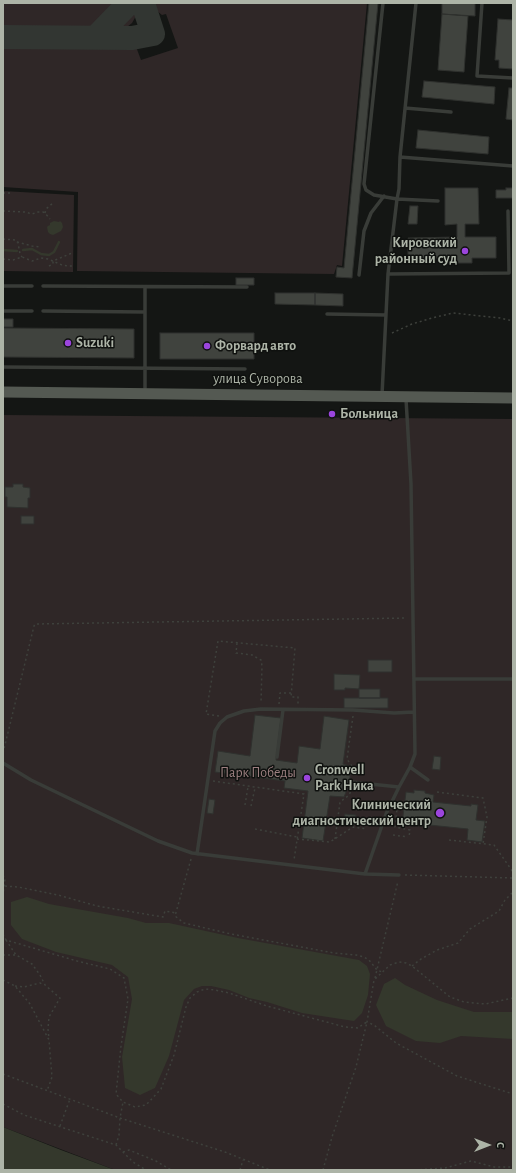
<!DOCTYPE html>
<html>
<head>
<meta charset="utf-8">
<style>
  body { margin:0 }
  #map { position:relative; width:516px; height:1173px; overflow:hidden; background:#141614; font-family:"Alegreya Sans",sans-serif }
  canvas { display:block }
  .frame { position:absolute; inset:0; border:4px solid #adb4a7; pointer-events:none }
  .north { position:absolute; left:468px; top:1125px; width:40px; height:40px; -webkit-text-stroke:3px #0f110f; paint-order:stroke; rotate:90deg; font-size:11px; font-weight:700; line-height:16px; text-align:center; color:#adb4a7 }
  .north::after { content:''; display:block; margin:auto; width:14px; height:18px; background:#adb4a7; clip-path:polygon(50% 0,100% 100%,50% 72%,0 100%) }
</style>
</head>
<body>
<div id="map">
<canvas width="516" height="1173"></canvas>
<div class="frame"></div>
<div class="north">С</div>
</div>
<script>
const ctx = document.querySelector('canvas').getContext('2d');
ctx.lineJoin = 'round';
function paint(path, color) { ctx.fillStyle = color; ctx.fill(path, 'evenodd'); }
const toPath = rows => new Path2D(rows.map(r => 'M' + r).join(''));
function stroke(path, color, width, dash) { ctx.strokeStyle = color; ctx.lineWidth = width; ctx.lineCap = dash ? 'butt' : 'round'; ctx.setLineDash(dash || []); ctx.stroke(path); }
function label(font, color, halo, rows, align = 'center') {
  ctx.font = font + ' "Alegreya Sans",sans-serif'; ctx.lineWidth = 3; ctx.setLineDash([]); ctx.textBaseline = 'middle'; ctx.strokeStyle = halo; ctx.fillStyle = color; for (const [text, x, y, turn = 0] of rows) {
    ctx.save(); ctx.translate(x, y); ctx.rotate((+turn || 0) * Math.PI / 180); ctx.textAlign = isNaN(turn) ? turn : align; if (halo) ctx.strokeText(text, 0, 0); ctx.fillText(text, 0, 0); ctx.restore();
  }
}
const green = toPath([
  [3,3,119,3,102,21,86,31,3,30],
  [132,3,135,3,137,8,136,16,132,23,127,27,121,30,105,31],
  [147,3,367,3,342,266,337,265,334,274,77,271,78,192,3,187,3,42,127,42,135,44,141,60,178,48,166,14,162,15],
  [3,191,74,195,73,272,3,271],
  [3,415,513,419,513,1170,115,1170,3,1127]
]);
const water = toPath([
  [54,221,59,222,60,221,62,223,63,227,61,231,53,235,50,234,48,232,47,227,48,226,50,225,50,223],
  [27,897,49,904,128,918,146,923,169,923,238,938,359,960,367,966,370,974,368,995,362,1013,354,1021,302,1013,267,1002,249,998,229,990,211,986,202,986,194,989,184,1000,169,1056,155,1088,140,1095,125,1088,122,1057,132,999,128,977,112,965,56,952,22,939,11,925,11,902],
  [395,978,405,985,437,1000,474,1012,513,1012,513,1039,461,1036,440,1043,416,1041,386,1026,376,1005,384,984],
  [3,1127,61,1150,115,1170,3,1170]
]);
const stream = toPath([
  [3,250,17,251],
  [23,250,32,249,41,254,49,255,54,252,59,242]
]);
const taxiway = toPath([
  [3,37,132,38,153,34,143,3],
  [96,37,129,3]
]);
const building = toPath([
  [369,3,378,3,352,278,336,277,337,267,344,268,369,3],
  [442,3,475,3,475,16,442,14,442,3],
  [442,14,468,16,464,72,438,70,442,14],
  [498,19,513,20,513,69,499,68,499,60,495,60,498,19],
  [424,81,495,87,494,104,422,97,424,81],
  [509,88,513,88,513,120,506,119,509,88],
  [418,130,489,137,488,154,416,148,418,130],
  [445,188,478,188,479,224,465,224,465,237,496,237,496,258,472,258,472,263,455,263,455,258,408,259,408,238,457,237,457,224,445,225,445,188],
  [506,188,513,188,513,198,496,198,496,190,506,190,506,188],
  [410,206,418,206,417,224,408,224,410,206],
  [236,278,254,278,254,285,236,285,236,278],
  [275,293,315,293,315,305,275,304,275,293],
  [315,293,343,294,343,306,315,305,315,293],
  [3,319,13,319,13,327,3,327,3,319],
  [3,328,134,329,134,358,3,357,3,328],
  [160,333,254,333,254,359,160,359,160,333],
  [13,484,23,484,23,487,30,488,30,498,28,498,28,508,7,507,7,497,5,497,5,487,13,487,13,484],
  [21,516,34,516,34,524,21,524,21,516],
  [368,660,392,660,392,672,368,672,368,660],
  [334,674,360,675,359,689,345,688,345,690,334,690,334,674],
  [359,689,380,689,380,698,359,698,359,689],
  [344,698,388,698,388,708,344,708,344,698],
  [255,715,281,718,276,760,297,763,299,746,320,749,324,716,349,720,343,764,350,766,350,782,344,797,330,796,323,841,302,838,308,791,284,788,285,781,215,772,218,751,250,756,255,715],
  [434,756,441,757,440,770,432,769,434,756],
  [414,790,425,791,425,793,434,795,433,802,471,806,471,804,478,805,476,820,485,821,482,842,467,840,468,829,429,825,429,827,402,824,406,792,414,793,414,790],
  [209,799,215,800,213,814,207,813,209,799],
  [345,814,356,815,354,825,343,823,345,814]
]);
const path = toPath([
  [3,193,13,193],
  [3,211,25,212,32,214,38,212,43,212,45,213,50,219],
  [45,213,46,209,53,203],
  [3,239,16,240,18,243,20,254,22,257],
  [17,242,32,246,41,247],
  [3,259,13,260,22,257,32,261,41,258,48,259,62,265,69,266,72,266],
  [49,266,53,264,53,261,72,253],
  [392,333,412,324,432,318,453,313,500,318,513,321],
  [237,643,236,653,252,655,261,660,262,666,261,703],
  [279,704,280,693,291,693],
  [219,716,206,714,218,641,295,648,291,697,298,697,298,704],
  [353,716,347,759,353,768,355,776],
  [3,753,34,626,35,624,407,618],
  [213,781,304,794,294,860],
  [437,792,483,798,487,817,483,844],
  [400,801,397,809,395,827,410,830,409,837],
  [245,805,248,787],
  [251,806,255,788],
  [255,829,297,837],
  [393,835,408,837],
  [297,839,330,842,353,827,367,829],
  [335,839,340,802,348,796,352,790,353,787],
  [449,840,494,845,513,872],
  [191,859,175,916,184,923,231,934,334,953,356,955,364,957,369,960,377,970,382,972],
  [3,875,5,879,3,895],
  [405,875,513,878],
  [5,886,18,887,58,895,97,906,163,917,165,911,176,913],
  [3,934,6,940,77,961,110,969,124,978,128,999,121,1046,116,1094,123,1102,135,1107,146,1105,161,1089,174,1055,186,1007,190,998,197,992,205,989,215,990,229,993,267,1006,345,1027,358,1028,362,1025,367,1022],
  [6,940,16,955,32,964,40,975,45,985,60,998,49,1017,48,1029,49,1039],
  [3,955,15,955],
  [412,966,421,959,437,950,458,943,470,929,499,911,505,900,513,892],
  [375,978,398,881],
  [3,980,15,986,30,1004,49,1040,52,1077,47,1091],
  [15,986,24,987,40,983,44,985],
  [513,998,485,1004,464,1002,450,997,412,966,406,963,399,962,390,965,374,980,367,1022,374,1025,396,1043,457,1076,513,1094],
  [3,1074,120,1118,225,1152,270,1170],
  [3,1104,24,1115,116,1145,133,1162,146,1170],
  [60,1126,70,1099],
  [116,1145,119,1135,120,1118,123,1102],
  [123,1152,129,1150,156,1161,171,1170],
  [240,1170,243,1160],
  [323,1170,332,1137,356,1067,367,1022],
  [415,1170,445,1168,471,1161,494,1167,513,1167]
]);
const service = toPath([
  [383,3,364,184,366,190,374,195,397,199,399,189,400,157,416,3],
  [482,3,477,76,513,78],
  [405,108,451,112],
  [400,157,513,166],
  [388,274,509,273,508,211],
  [359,275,364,231,371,213,384,196],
  [3,286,32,286],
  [43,286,247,287],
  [3,311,32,311],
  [43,311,145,312],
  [327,314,386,315],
  [3,367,245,369],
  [145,392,145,287],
  [382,395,388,274,397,199,438,201],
  [414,679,513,679],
  [277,757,283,710],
  [3,763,31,780,158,841,192,853,365,874],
  [410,767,428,780],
  [351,782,399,787],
  [197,854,215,731,220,723,227,717,244,711,261,709,353,710,394,713,414,712],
  [399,875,365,874,386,814,399,787,410,767,415,754,411,484,406,399]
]);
const primary = toPath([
  [3,392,513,398]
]);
const markers = [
  [465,251,4,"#9b45dd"],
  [68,343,4,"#9b45dd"],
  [207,346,4,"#9b45dd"],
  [332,414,4,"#9b45dd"],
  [307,778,4,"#9b45dd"],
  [440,813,5,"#9b45dd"]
];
const poiNames = [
  ["Кировский",457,243,"right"],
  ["районный суд",457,259,"right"],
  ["Suzuki",76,343],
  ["Форвард авто",215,346],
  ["Больница",340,414],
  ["Cronwell",315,770],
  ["Park Ника",315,786],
  ["Клинический",431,805,"right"],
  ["диагностический центр",431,821,"right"]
];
const streetNames = [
  ["улица Суворова",258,379]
];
const parkNames = [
  ["Парк Победы",258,773]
];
paint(green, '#2f2727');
paint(water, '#34382c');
stroke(stream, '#34382c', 2.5);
stroke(taxiway, '#323632', 24);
paint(building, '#40433e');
stroke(building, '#2f312e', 1);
stroke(path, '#3e413c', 1.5, [2, 3]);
stroke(service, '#393c38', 3.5);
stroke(primary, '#545952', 11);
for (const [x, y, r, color] of markers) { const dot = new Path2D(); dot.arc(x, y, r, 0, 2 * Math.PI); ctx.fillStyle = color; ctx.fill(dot); stroke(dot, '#0f110f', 1.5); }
label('bold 14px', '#adb4a7', '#0f110f', poiNames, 'left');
label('14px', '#adb4a7', '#0f110f', streetNames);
label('14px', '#9d8081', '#0f110f', parkNames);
</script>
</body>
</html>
